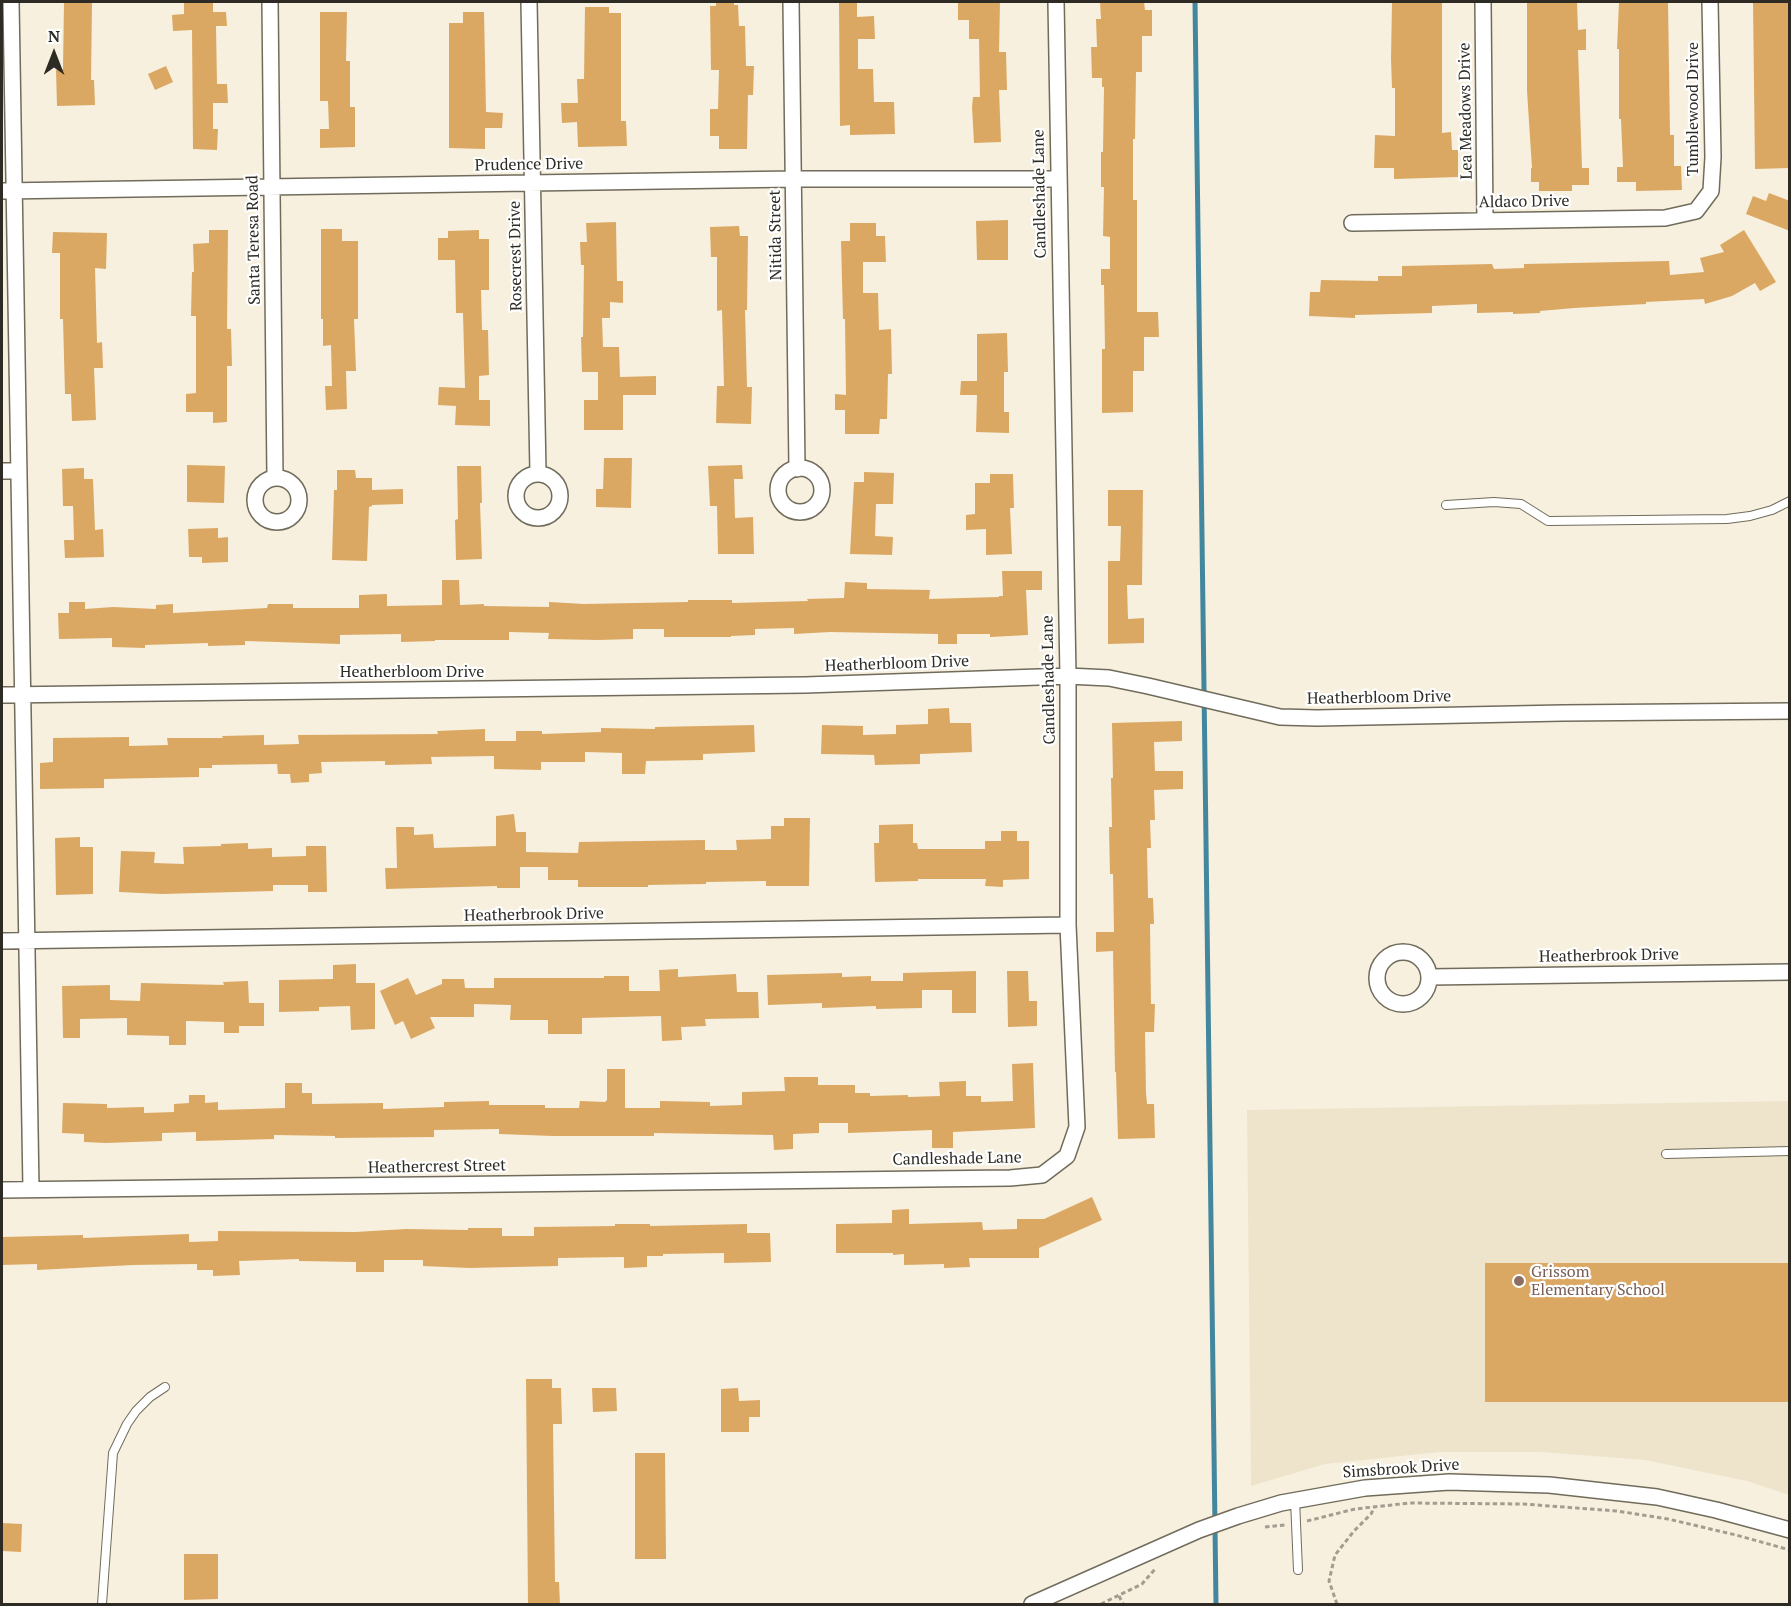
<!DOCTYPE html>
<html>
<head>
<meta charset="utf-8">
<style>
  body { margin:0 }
  #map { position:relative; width:1791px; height:1606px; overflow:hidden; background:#f7f0de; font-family:"PT Serif",serif }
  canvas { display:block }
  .frame { position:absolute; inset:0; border:3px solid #2d2b24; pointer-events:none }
  .north { position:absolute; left:24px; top:24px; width:60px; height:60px; -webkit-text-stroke:4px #fff; paint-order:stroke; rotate:0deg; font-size:16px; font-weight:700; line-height:24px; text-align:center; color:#2d2b24 }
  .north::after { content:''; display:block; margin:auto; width:21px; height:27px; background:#2d2b24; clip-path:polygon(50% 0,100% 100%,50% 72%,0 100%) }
</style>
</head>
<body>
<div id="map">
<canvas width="1791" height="1606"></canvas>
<div class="frame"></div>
<div class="north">N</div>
</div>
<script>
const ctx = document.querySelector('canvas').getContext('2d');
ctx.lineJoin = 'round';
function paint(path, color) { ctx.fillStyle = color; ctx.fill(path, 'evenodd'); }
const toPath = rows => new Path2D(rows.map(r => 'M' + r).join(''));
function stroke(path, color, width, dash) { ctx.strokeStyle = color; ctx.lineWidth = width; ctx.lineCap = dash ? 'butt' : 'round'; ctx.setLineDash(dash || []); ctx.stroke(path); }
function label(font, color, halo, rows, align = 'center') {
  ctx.font = font + ' "PT Serif",serif'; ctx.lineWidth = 4.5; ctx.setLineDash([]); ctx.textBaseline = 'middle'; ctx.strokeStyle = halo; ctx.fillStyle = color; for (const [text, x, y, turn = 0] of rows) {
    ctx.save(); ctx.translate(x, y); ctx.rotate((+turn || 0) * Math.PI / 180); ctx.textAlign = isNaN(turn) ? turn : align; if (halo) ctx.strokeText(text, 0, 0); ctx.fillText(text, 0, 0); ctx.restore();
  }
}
const built = toPath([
  [1789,1101,1789,1495,1747,1481,1645,1460,1541,1452,1439,1452,1325,1464,1251,1486,1247,1110]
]);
const stream = toPath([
  [1195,2,1216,1604]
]);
const building = toPath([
  [64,2,92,2,91,80,94,80,95,105,57,106,56,70,63,69],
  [184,2,213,2,213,12,226,12,227,26,216,26,217,84,227,84,228,103,213,103,213,129,218,129,217,150,193,149,192,30,173,31,172,15,184,14],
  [716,2,734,2,734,5,738,5,739,26,745,26,746,66,754,66,753,95,748,95,747,149,719,149,719,136,710,136,710,109,718,109,719,70,711,70,710,6,716,6],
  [857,2,857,17,874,16,875,39,858,39,858,69,873,69,874,102,894,102,895,134,850,135,850,125,840,126,839,3],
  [958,2,1000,2,999,52,1006,52,1007,90,999,90,1001,142,974,143,972,107,973,97,980,97,979,39,969,39,969,20,958,20],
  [1100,2,1144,2,1145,10,1152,10,1152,36,1142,36,1142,72,1136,72,1135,139,1133,139,1133,200,1137,200,1137,312,1158,312,1159,337,1144,337,1144,371,1133,371,1133,412,1102,413,1102,349,1105,349,1104,285,1101,285,1101,269,1110,269,1110,237,1103,236,1104,187,1101,187,1101,152,1103,152,1104,87,1102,87,1102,78,1092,78,1091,47,1097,47,1096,19,1101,19],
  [1392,2,1442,2,1442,133,1451,132,1452,150,1458,150,1458,177,1394,179,1394,168,1374,168,1375,135,1395,136,1395,88,1392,88,1391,59],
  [1527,2,1577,2,1578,30,1586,29,1586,50,1578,50,1582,168,1589,168,1589,185,1572,185,1572,191,1539,191,1539,182,1531,182,1531,168,1532,168,1527,91],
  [1619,2,1668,2,1670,135,1674,135,1674,166,1681,166,1682,190,1636,191,1636,182,1617,182,1617,167,1623,167,1621,119,1619,119,1619,49,1617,49],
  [1753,2,1790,2,1790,168,1755,169],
  [585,7,609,7,609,13,621,13,621,121,626,121,627,146,578,147,577,122,562,123,561,103,578,103,577,79,584,79],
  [320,12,347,12,346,61,350,61,350,107,355,107,355,147,320,148,320,129,329,129,328,101,320,101],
  [463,12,484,12,486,112,503,113,502,128,485,128,485,149,449,148,449,23,463,23],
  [166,66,173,82,155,90,148,74],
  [1769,193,1790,201,1790,231,1746,214,1753,196,1766,201],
  [1008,220,1008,260,977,260,976,221],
  [616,222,617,281,623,281,623,303,610,302,610,318,602,318,603,347,619,347,620,377,656,376,656,395,623,395,623,430,584,430,584,400,598,400,598,372,582,372,581,337,583,337,584,265,581,265,580,242,587,242,586,223],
  [850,223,876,223,876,236,885,236,886,262,863,262,863,293,878,293,879,330,891,329,892,374,888,374,887,419,880,419,879,434,845,434,845,410,835,410,835,394,846,395,845,319,843,319,841,241,850,241],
  [739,226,740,236,748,236,747,310,745,310,747,387,752,387,751,424,716,423,717,386,724,386,722,310,717,311,717,257,711,257,710,227],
  [321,229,342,229,342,241,358,241,358,319,354,319,356,371,346,371,347,409,326,410,325,386,332,386,331,345,323,346,323,319,321,319],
  [209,230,228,230,227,329,231,329,232,366,227,366,227,422,213,423,213,412,186,412,186,394,196,393,196,316,191,316,192,272,194,272,193,244,209,243],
  [479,230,479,239,489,239,489,290,481,290,482,330,488,330,489,375,479,376,479,400,490,400,490,426,455,425,456,406,438,405,439,387,465,388,463,313,456,313,455,260,438,260,438,238,448,238,448,231],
  [1744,230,1776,282,1760,291,1755,283,1732,296,1705,304,1704,299,1646,302,1646,304,1574,308,1540,311,1540,313,1513,314,1513,312,1477,313,1477,304,1432,306,1432,313,1355,315,1355,318,1309,316,1310,292,1320,292,1321,280,1378,281,1378,276,1402,276,1402,266,1492,264,1494,269,1524,268,1524,264,1669,261,1670,275,1704,272,1700,258,1724,252,1720,245],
  [53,232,107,233,106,269,95,268,97,343,102,342,103,368,94,368,96,420,72,421,71,394,65,394,63,319,60,319,60,253,52,253],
  [1007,333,1008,372,1004,372,1004,412,1009,412,1009,433,976,432,977,395,960,395,961,381,977,381,977,334],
  [604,458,632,458,631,508,596,507,596,489,603,489],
  [187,465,225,466,224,503,187,502],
  [742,465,743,479,734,479,735,518,753,517,754,554,718,554,717,506,710,506,708,466],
  [457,466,481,466,482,503,480,503,482,559,456,560,455,520,458,519],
  [84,468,84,479,93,479,95,530,103,529,104,557,65,558,64,540,74,540,73,506,63,506,62,469],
  [337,470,355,470,356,478,372,478,372,490,403,489,403,504,372,505,372,506,369,507,367,561,332,560,334,490,337,490],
  [864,472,894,473,893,504,876,504,875,536,893,537,892,555,850,554,854,482,864,482],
  [990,474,1013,474,1014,508,1010,508,1012,554,986,555,986,529,966,530,966,515,975,514,975,483,990,483],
  [1108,490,1143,490,1142,585,1127,585,1128,619,1144,618,1144,643,1108,644,1108,561,1120,561,1121,526,1108,526],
  [218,528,218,538,228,537,228,562,202,563,202,557,189,557,188,529],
  [1002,571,1042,571,1042,590,1026,590,1028,635,990,637,990,634,957,634,957,644,938,644,938,634,830,632,794,634,794,628,755,629,755,635,731,636,731,637,664,637,664,629,633,629,633,639,598,640,548,639,549,633,509,632,509,640,435,640,435,641,401,642,401,634,340,635,340,644,245,641,245,645,208,646,208,643,145,645,145,648,112,647,112,638,59,639,58,613,69,613,69,602,85,602,85,609,113,607,156,609,156,605,173,604,173,613,267,608,268,604,293,604,293,608,359,608,359,595,387,594,387,606,442,605,442,580,459,580,460,605,484,604,484,606,549,607,549,602,584,604,688,602,688,600,732,600,732,603,808,601,807,599,844,598,845,582,867,583,867,589,930,590,929,599,999,597,999,596,1003,596],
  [949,708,950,723,971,723,972,752,920,754,920,764,875,765,874,755,821,754,822,725,863,726,863,735,896,734,896,725,928,724,928,709],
  [1182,721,1182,741,1154,742,1155,771,1183,771,1183,789,1154,790,1155,820,1150,820,1151,848,1147,848,1148,898,1153,898,1154,924,1150,924,1151,1004,1155,1004,1154,1032,1145,1032,1146,1093,1147,1104,1154,1104,1155,1138,1118,1139,1116,1072,1115,1072,1113,951,1096,952,1096,932,1114,932,1113,874,1110,874,1109,827,1112,827,1111,778,1113,778,1112,723],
  [754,725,755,752,703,754,703,760,646,761,645,774,622,774,622,753,585,752,585,762,541,762,541,770,494,769,494,756,431,757,432,764,385,765,385,761,321,762,322,773,309,774,309,782,291,783,290,774,278,774,277,764,212,765,212,768,199,768,199,777,104,779,104,788,40,789,40,763,53,762,53,738,129,737,129,746,168,745,167,738,223,738,222,736,264,735,264,745,299,744,298,735,438,734,437,731,485,729,485,741,516,741,516,731,542,731,542,734,601,732,601,728,655,729,655,727],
  [514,814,516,832,526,832,526,852,578,853,579,842,705,840,705,850,737,850,736,840,771,839,771,826,784,826,784,818,810,818,809,886,766,886,766,881,706,882,706,884,648,885,648,887,578,887,578,880,548,880,548,867,520,867,520,888,497,888,497,886,386,889,385,868,397,868,396,827,414,827,414,835,433,834,434,848,496,846,496,816],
  [913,824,913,843,917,843,918,849,985,849,985,841,1001,841,1001,831,1017,831,1017,841,1029,841,1029,879,1003,880,1003,887,985,886,986,879,918,879,918,881,875,882,874,843,879,843,879,825],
  [80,837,80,847,93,847,93,894,56,895,55,838],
  [248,843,248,849,272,848,272,857,306,856,306,846,326,846,327,892,308,892,308,885,273,885,273,891,162,894,119,892,121,851,155,852,154,863,184,864,183,847,221,846,221,844],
  [356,964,356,983,375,983,375,1029,351,1030,350,1006,319,1007,319,1011,279,1012,279,980,333,979,333,965],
  [678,969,678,977,736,974,737,992,758,992,759,1018,705,1019,706,1026,681,1027,682,1040,662,1041,661,1016,582,1018,582,1034,548,1034,548,1020,510,1020,511,1005,474,1004,474,1017,430,1017,435,1028,411,1039,403,1021,395,1025,380,991,408,978,416,995,442,984,442,979,464,979,465,988,494,988,494,978,604,978,604,976,629,976,629,991,660,991,659,970],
  [976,971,976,1013,952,1013,952,990,922,990,922,1008,876,1009,876,1006,822,1008,822,1003,768,1005,767,975,842,973,842,977,871,976,871,981,903,981,903,973],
  [1007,971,1028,971,1029,1001,1037,1001,1037,1026,1008,1027],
  [248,981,249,1003,264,1003,264,1026,239,1026,239,1033,224,1033,224,1022,186,1021,186,1045,169,1045,169,1036,127,1035,127,1018,80,1019,80,1038,63,1038,62,986,110,985,110,1000,140,1001,141,983,224,985,223,982],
  [1033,1063,1035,1128,953,1132,953,1148,932,1148,932,1130,848,1133,848,1123,819,1123,819,1133,793,1134,793,1149,774,1150,773,1135,654,1133,654,1136,553,1136,499,1134,499,1129,434,1130,434,1137,335,1138,335,1136,274,1135,274,1139,196,1141,196,1132,162,1133,162,1141,106,1143,84,1142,84,1134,62,1133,63,1103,107,1104,107,1108,144,1107,144,1113,174,1112,174,1104,189,1103,189,1095,205,1095,205,1103,218,1102,218,1110,285,1108,285,1083,302,1083,302,1093,312,1093,312,1104,383,1103,383,1109,444,1107,444,1102,489,1101,489,1105,545,1105,545,1108,579,1108,580,1101,605,1102,607,1100,607,1069,625,1069,625,1108,660,1108,660,1101,710,1102,710,1106,742,1105,742,1092,785,1091,784,1077,818,1077,818,1085,855,1085,855,1093,870,1093,870,1096,908,1095,908,1097,940,1096,939,1082,966,1081,966,1096,981,1096,981,1102,1013,1101,1012,1064],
  [1092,1197,1102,1220,1039,1248,1039,1258,969,1258,970,1267,944,1268,944,1264,904,1265,904,1254,893,1255,893,1253,836,1253,836,1224,892,1223,892,1210,909,1209,909,1224,982,1222,983,1230,1017,1229,1017,1219,1044,1219],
  [615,1224,650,1224,650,1226,747,1224,747,1233,770,1233,771,1262,724,1263,724,1253,663,1254,663,1256,647,1256,647,1267,624,1268,624,1257,558,1258,558,1266,469,1268,423,1266,423,1260,384,1260,384,1272,356,1272,356,1262,299,1261,299,1259,239,1261,240,1275,213,1276,213,1270,197,1270,197,1264,133,1265,37,1270,37,1264,2,1265,2,1237,83,1235,83,1238,189,1234,189,1242,218,1241,218,1231,355,1232,406,1229,468,1230,468,1228,502,1228,502,1236,534,1236,534,1227,615,1226],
  [1485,1263,1790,1263,1790,1402,1485,1402],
  [526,1379,552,1379,552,1388,561,1388,562,1424,553,1424,555,1582,559,1582,560,1605,528,1605],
  [592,1388,616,1388,617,1411,593,1412],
  [738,1388,739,1401,760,1400,760,1417,749,1417,749,1432,721,1432,721,1389],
  [635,1453,665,1453,666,1559,635,1559],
  [2,1523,22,1524,21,1552,2,1551],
  [184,1554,218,1554,218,1599,184,1600]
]);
const path = toPath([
  [1307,1521,1355,1509,1410,1503,1523,1504,1617,1511,1668,1519,1736,1535,1790,1550],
  [1265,1527,1285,1525],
  [1119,1596,1123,1604],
  [1101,1604,1142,1584,1156,1568],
  [1337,1604,1329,1581,1335,1555,1354,1531,1371,1514,1375,1506]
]);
const lane = toPath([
  [1446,505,1494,502,1521,504,1548,521,1727,519,1750,516,1772,510,1790,501],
  [1666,1154,1790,1151],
  [1295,1500,1298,1570],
  [102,1604,113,1453,127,1424,136,1411,150,1397,165,1387]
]);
const street = toPath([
  [11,2,31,1189],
  [270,2,275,478],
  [529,2,538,473],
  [791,2,797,469],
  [1483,2,1485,221],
  [2,191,793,179,1058,179],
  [1352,223,1665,218,1696,211,1711,191,1713,157,1710,2],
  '778 490a22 22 0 1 1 44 0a22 22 0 1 1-44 0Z',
  [2,471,19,471],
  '516 496a22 22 0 1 1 44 0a22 22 0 1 1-44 0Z',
  '255 500a22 22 0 1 1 44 0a22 22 0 1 1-44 0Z',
  [2,695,805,685,1068,676,1109,678,1148,686,1280,717,1317,718,1563,713,1790,711],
  [2,941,1068,925],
  '1377 978a26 26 0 1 1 52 0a26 26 0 1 1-52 0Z',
  [1429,977,1790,972],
  [2,1190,1010,1178,1042,1175,1067,1156,1077,1127,1068,925,1068,676,1056,2],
  [1032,1604,1199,1530,1238,1516,1281,1503,1365,1488,1449,1482,1549,1485,1657,1497,1716,1510,1790,1530]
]);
const markers = [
  [1519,1281,6,"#8d6e63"]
];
const streetNames = [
  ["Tumblewood Drive",1693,109,-90],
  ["Lea Meadows Drive",1466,111,-91],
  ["Prudence Drive",529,165,-1],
  ["Candleshade Lane",1040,194,-91],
  ["Aldaco Drive",1524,202,-1],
  ["Nitida Street",776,235,-91],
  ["Santa Teresa Road",254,240,-91],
  ["Rosecrest Drive",516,256,-91],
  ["Heatherbloom Drive",897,664,-2],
  ["Heatherbloom Drive",412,672],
  ["Candleshade Lane",1049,680,-91],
  ["Heatherbloom Drive",1379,698,-1],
  ["Heatherbrook Drive",534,915,-1],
  ["Heatherbrook Drive",1609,956,-1],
  ["Candleshade Lane",957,1159,-1],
  ["Heathercrest Street",437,1167,-1],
  ["Simsbrook Drive",1401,1469,-4]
];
const educationNames = [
  ["Grissom",1531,1272],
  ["Elementary School",1531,1290]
];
paint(built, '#ede4cb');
stroke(stream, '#43879e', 5);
paint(building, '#dba863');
stroke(lane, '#706b5b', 10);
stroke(street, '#706b5b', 18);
stroke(path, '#a29d90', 3, [4.5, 3]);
stroke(lane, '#fff', 8);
stroke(street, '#fff', 15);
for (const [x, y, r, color] of markers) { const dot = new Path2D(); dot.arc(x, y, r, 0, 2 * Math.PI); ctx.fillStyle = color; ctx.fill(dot); stroke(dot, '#fff', 2); }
label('16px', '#2d2b24', '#fff', streetNames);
label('16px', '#785e54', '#fff', educationNames, 'left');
</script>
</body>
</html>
